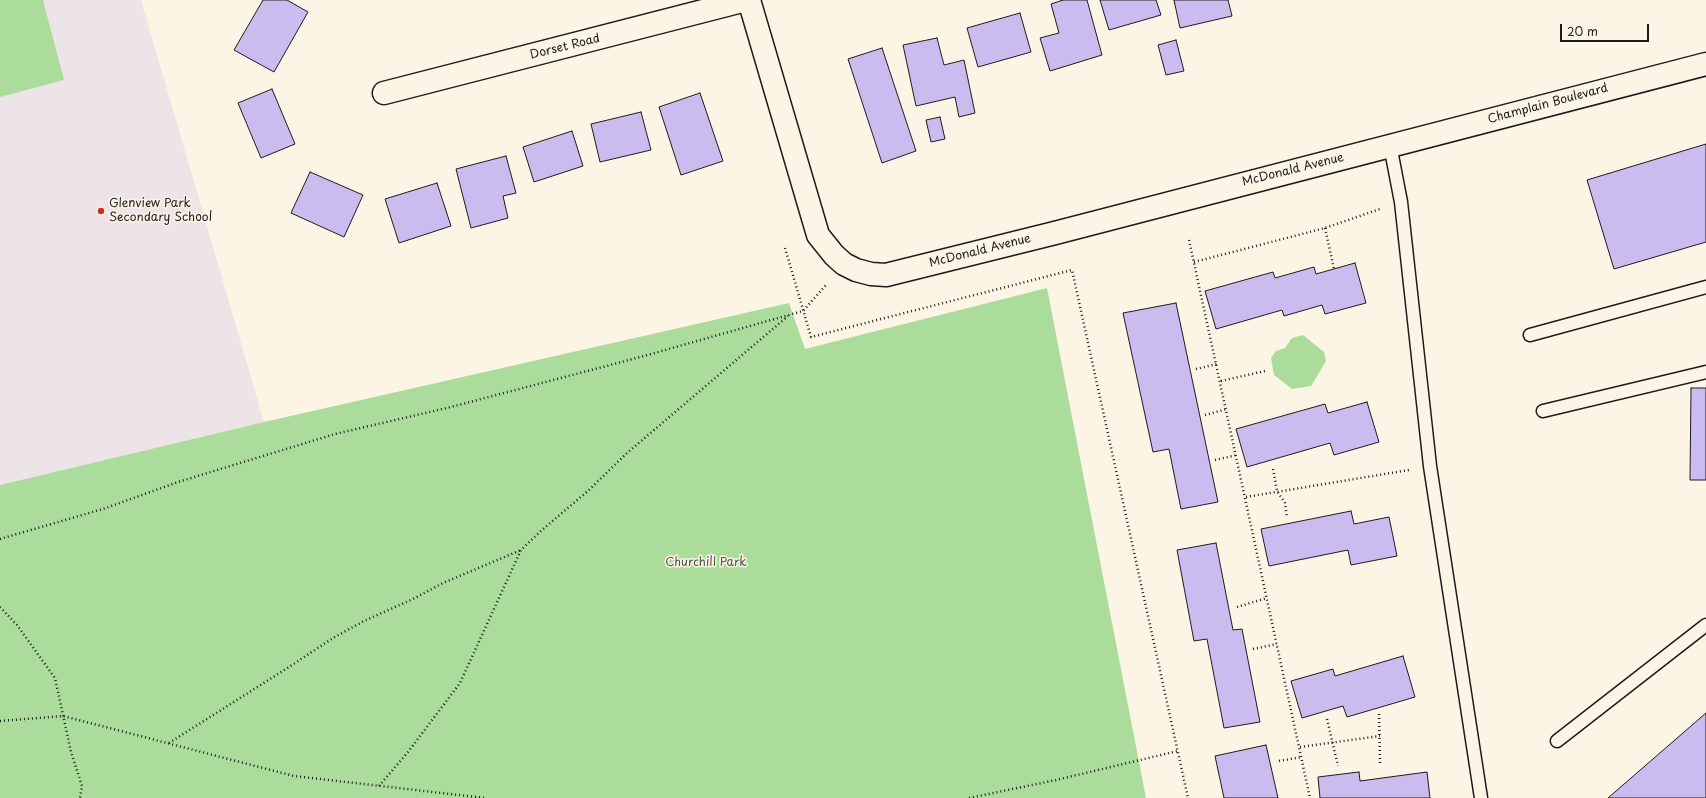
<!DOCTYPE html>
<html>
<head>
<meta charset="utf-8">
<style>
  body { margin:0 }
  #map { position:relative; width:1706px; height:798px; overflow:hidden; background:#fcf5e5; font-family:"Playpen Sans",sans-serif }
  canvas { display:block }
  .scale { position:absolute; left:1560px; top:24px; width:89px; height:18px; box-sizing:border-box; border:2px solid #1c1c1c; border-top:0; padding-left:5px; font-size:12px; line-height:14px; white-space:nowrap; color:#1c1c1c; -webkit-text-stroke:3px #fcf5e5; paint-order:stroke }
</style>
</head>
<body>
<div id="map">
<canvas width="1706" height="798"></canvas>
<div class="scale">20 m</div>
</div>
<script>
const ctx = document.querySelector('canvas').getContext('2d');
ctx.lineJoin = 'round';
function paint(path, color) { ctx.fillStyle = color; ctx.fill(path, 'evenodd'); }
const toPath = rows => new Path2D(rows.map(r => 'M' + r).join(''));
function stroke(path, color, width, dash) { ctx.strokeStyle = color; ctx.lineWidth = width; ctx.lineCap = dash ? 'butt' : 'round'; ctx.setLineDash(dash || []); ctx.stroke(path); }
function label(font, color, halo, rows, align = 'center') {
  ctx.font = font + ' "Playpen Sans",sans-serif'; ctx.lineWidth = 3; ctx.setLineDash([]); ctx.textBaseline = 'middle'; ctx.strokeStyle = halo; ctx.fillStyle = color; for (const [text, x, y, turn = 0] of rows) {
    ctx.save(); ctx.translate(x, y); ctx.rotate((+turn || 0) * Math.PI / 180); ctx.textAlign = isNaN(turn) ? turn : align; if (halo) ctx.strokeText(text, 0, 0); ctx.fillText(text, 0, 0); ctx.restore();
  }
}
const built = toPath([
  [0,0,141,0,264,422,0,485]
]);
const green = toPath([
  [0,0,43,0,64,80,0,97],
  [1047,288,1146,798,0,798,0,485,264,422,789,303,805,349],
  [1303,335,1324,352,1326,361,1311,386,1292,389,1274,375,1271,358,1276,351,1285,348,1292,338]
]);
const building = toPath([
  [263,0,287,0,308,12,274,72,234,50,263,0],
  [1063,0,1087,0,1102,55,1050,71,1040,38,1059,33,1051,4,1063,0],
  [1100,0,1156,0,1161,15,1109,30,1100,0],
  [1174,0,1228,0,1232,16,1180,28,1174,0],
  [1020,13,1031,52,978,67,967,28,1020,13],
  [937,38,944,65,964,60,975,113,959,117,955,97,916,106,903,45,937,38],
  [1176,40,1184,71,1166,75,1158,45,1176,40],
  [882,48,916,151,882,163,848,59,882,48],
  [272,89,295,144,261,158,238,103,272,89],
  [700,93,723,161,681,175,659,107,700,93],
  [641,112,651,150,600,162,591,124,641,112],
  [940,117,945,139,931,142,926,120,940,117],
  [572,131,583,166,534,182,523,147,572,131],
  [1706,144,1706,242,1614,269,1587,180,1706,144],
  [506,156,516,193,503,196,508,218,471,228,456,169,506,156],
  [310,172,363,195,344,237,291,213,310,172],
  [437,183,451,226,399,243,385,199,437,183],
  [1355,263,1366,303,1325,314,1322,305,1284,316,1282,310,1216,329,1205,291,1273,272,1275,278,1314,267,1316,274,1355,263],
  [1176,303,1218,502,1181,509,1169,449,1153,452,1123,313,1176,303],
  [1691,388,1706,388,1706,480,1690,480,1691,388],
  [1367,402,1379,442,1334,455,1330,443,1247,467,1236,429,1325,404,1328,413,1367,402],
  [1351,511,1354,524,1389,517,1397,556,1351,565,1348,550,1269,566,1261,529,1351,511],
  [1216,543,1233,630,1242,629,1260,722,1224,728,1207,639,1194,641,1177,550,1216,543],
  [1403,656,1415,697,1347,717,1343,706,1302,718,1291,681,1333,669,1335,676,1403,656],
  [1706,713,1706,798,1608,798,1706,713],
  [1266,745,1278,798,1224,798,1215,756,1266,745],
  [1359,772,1360,781,1427,772,1430,798,1320,798,1318,777,1359,772]
]);
const path = toPath([
  [1325,228,1334,269],
  [1189,240,1310,798],
  [785,248,811,337,1072,270,1188,798],
  [1194,262,1325,228,1380,209],
  [1196,369,1217,364],
  [1221,381,1265,371],
  [1205,415,1227,409],
  [1215,460,1237,455],
  [1273,469,1277,491,1285,503,1287,518],
  [1246,497,1409,470],
  [0,539,103,509,178,482,335,434,451,407,644,356,803,311,826,285],
  [0,607,17,625,55,678,71,752,82,786,80,798],
  [1237,607,1267,598],
  [1253,649,1277,644],
  [1379,714,1380,763],
  [1327,719,1338,766],
  [0,721,63,716,294,776,485,798],
  [169,743,289,667,333,638,364,621,413,599,443,583,521,550],
  [1300,747,1380,736],
  [1279,761,1302,757],
  [379,786,408,752,460,683,521,550,542,530,589,490,627,453,788,316],
  [969,798,1056,780,1178,751]
]);
const service = toPath([
  [1390,145,1401,202,1430,466,1481,798],
  [1530,335,1706,287],
  [1543,411,1706,372],
  [1557,741,1706,625]
]);
const minor = toPath([
  [749,0,818,235,834,255,844,264,856,270,871,274,886,275,1055,233,1706,64],
  [384,93,746,0]
]);
const markers = [
  [101,211,4,"#c8321e"]
];
const streetNames = [
  ["Dorset Road",565,47,-14],
  ["Champlain Boulevard",1548,104,-15],
  ["McDonald Avenue",1293,170,-14],
  ["McDonald Avenue",980,251,-14]
];
const poiNames = [
  ["Glenview Park",109,204],
  ["Secondary School",109,218]
];
const parkNames = [
  ["Churchill Park",706,563]
];
paint(built, '#ede4e8');
paint(green, '#abdc9c');
paint(building, '#cabcee');
stroke(building, '#1c1c1c', 1);
stroke(service, '#1c1c1c', 15);
stroke(minor, '#1c1c1c', 25);
stroke(path, '#1c1c1c', 2.5, [1, 3]);
stroke(service, '#fcf5e5', 12);
stroke(minor, '#fcf5e5', 22);
for (const [x, y, r, color] of markers) { const dot = new Path2D(); dot.arc(x, y, r, 0, 2 * Math.PI); ctx.fillStyle = color; ctx.fill(dot); stroke(dot, '#fcf5e5', 1.5); }
label('12px', '#1c1c1c', '#fcf5e5', streetNames);
label('12px', '#1c1c1c', '#fcf5e5', poiNames, 'left');
label('12px', '#475642', '#fcf5e5', parkNames);
</script>
</body>
</html>
